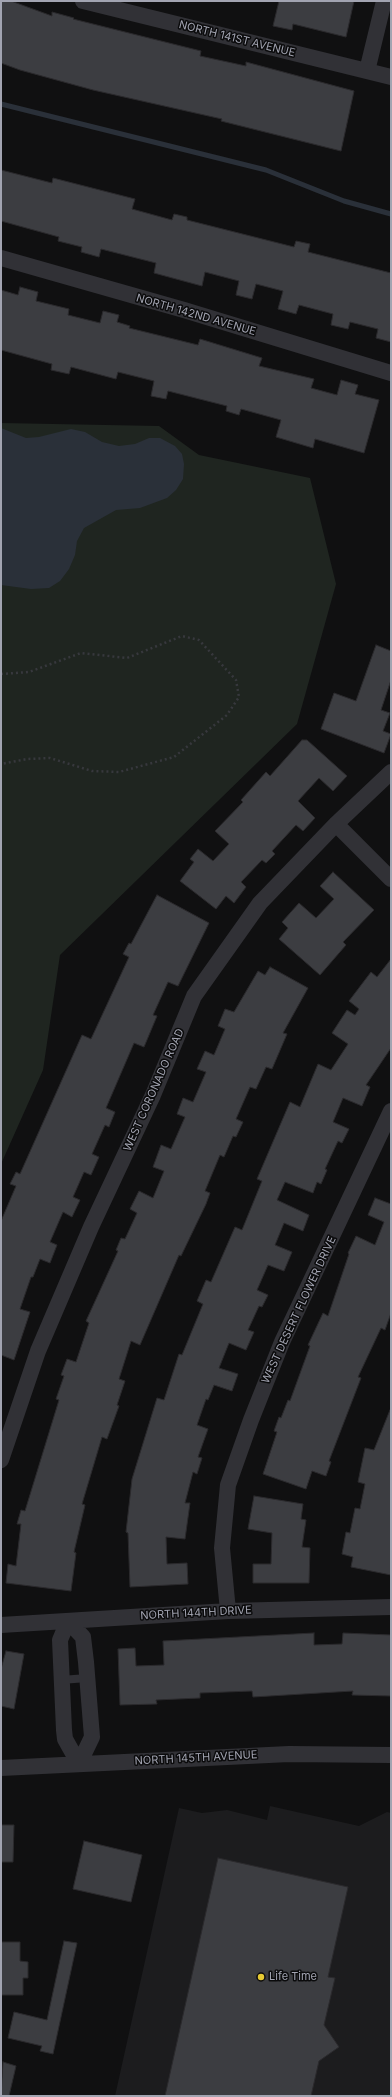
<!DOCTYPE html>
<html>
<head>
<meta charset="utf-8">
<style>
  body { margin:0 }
  #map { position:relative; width:392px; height:2097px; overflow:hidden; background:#101011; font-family:Inter,sans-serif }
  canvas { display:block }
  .frame { position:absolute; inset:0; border:2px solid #a2a4b1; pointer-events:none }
</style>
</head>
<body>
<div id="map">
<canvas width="392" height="2097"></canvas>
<div class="frame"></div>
</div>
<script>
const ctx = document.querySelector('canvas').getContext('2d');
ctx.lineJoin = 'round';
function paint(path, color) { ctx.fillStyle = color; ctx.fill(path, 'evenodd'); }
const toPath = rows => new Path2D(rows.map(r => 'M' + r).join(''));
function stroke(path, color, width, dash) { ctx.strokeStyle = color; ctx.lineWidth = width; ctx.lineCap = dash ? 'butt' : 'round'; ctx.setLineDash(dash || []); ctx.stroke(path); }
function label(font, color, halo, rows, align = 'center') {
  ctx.font = font + ' Inter,sans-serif'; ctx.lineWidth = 3; ctx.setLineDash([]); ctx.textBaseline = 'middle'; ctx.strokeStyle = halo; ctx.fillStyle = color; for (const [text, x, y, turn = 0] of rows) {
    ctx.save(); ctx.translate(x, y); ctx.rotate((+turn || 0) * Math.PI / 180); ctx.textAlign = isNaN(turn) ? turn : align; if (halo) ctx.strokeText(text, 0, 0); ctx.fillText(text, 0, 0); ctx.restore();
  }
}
const built = toPath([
  [270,1806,359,1826,387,1812,391,1813,391,2096,115,2096,179,1808,202,1813,227,1810,267,1820]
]);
const green = toPath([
  [1,423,159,426,199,455,310,478,336,584,297,724,60,955,43,1070,1,1164]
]);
const water = toPath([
  [1,428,26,438,39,437,71,429,85,432,102,442,119,446,135,444,149,438,160,438,175,446,182,454,184,464,183,479,176,490,167,498,140,508,116,510,84,528,77,541,75,555,69,569,60,581,49,588,31,589,1,585]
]);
const stream = toPath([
  [1,104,266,170,344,201,391,214]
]);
const building = toPath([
  [1,1,11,1,52,16,52,12,74,18,73,19,201,51,200,56,246,66,246,62,354,91,341,151,221,121,222,119,93,90,20,70,1,63,1,1],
  [279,1,354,1,346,37,293,24,292,30,273,26,279,1],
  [1,170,52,183,53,178,135,199,132,209,172,220,174,214,187,217,187,220,294,247,296,241,310,244,308,252,391,273,391,342,376,338,378,329,350,322,348,329,331,325,333,314,299,305,296,314,278,309,283,291,256,284,252,299,236,295,239,281,205,272,202,286,154,273,156,263,101,249,99,257,81,252,82,247,58,241,59,237,1,221,1,170],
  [20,287,38,292,36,301,69,309,68,315,100,323,103,311,119,315,117,322,130,326,129,328,198,345,200,339,262,358,259,366,314,379,311,388,337,395,341,380,358,385,355,394,379,400,364,453,315,439,313,448,276,437,281,420,241,409,239,415,226,411,227,406,168,391,166,399,151,396,154,381,118,372,116,379,71,367,69,374,51,370,52,364,1,350,1,290,18,295,20,287],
  [376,645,391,651,391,680,381,710,390,713,383,731,391,734,384,753,321,729,334,693,356,701,376,645],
  [302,740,307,740,347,776,333,791,319,778,298,801,315,818,303,831,296,825,272,851,275,854,266,863,262,860,241,882,246,887,234,903,226,896,216,909,180,881,194,862,190,859,198,849,213,861,229,844,215,831,243,802,241,800,266,772,270,776,302,740],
  [333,872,374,910,343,942,346,945,320,975,279,939,288,928,282,922,299,903,316,918,334,899,320,886,333,872],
  [157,895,209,923,178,986,168,982,153,1015,157,1016,144,1047,134,1043,106,1108,115,1112,109,1127,105,1125,92,1154,99,1157,91,1175,84,1172,73,1197,80,1200,72,1217,63,1212,50,1242,57,1245,50,1263,40,1259,33,1277,31,1277,20,1309,30,1312,14,1360,1,1355,1,1221,16,1186,10,1184,16,1172,20,1174,82,1035,91,1039,129,957,123,954,129,943,131,944,157,895],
  [391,959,391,1048,366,1085,370,1087,362,1106,343,1098,333,1122,349,1129,342,1143,338,1141,325,1169,327,1170,321,1184,317,1182,313,1193,285,1182,277,1200,309,1215,303,1231,284,1223,275,1245,292,1252,284,1271,268,1265,257,1290,268,1295,262,1307,259,1306,248,1330,254,1332,246,1350,229,1343,219,1368,238,1374,232,1391,214,1385,208,1400,206,1399,197,1425,208,1429,198,1457,202,1458,197,1474,193,1472,185,1503,190,1503,185,1539,166,1537,167,1564,187,1563,188,1584,130,1587,128,1533,126,1532,132,1479,157,1398,164,1400,179,1354,182,1355,203,1304,197,1301,206,1280,211,1282,235,1227,242,1230,262,1181,257,1179,290,1102,300,1107,318,1064,331,1070,348,1044,332,1033,347,1010,355,1015,359,1009,349,1001,371,972,377,977,391,959],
  [270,967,308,988,283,1033,287,1034,272,1069,266,1067,256,1089,250,1087,236,1119,243,1122,236,1137,233,1136,224,1157,220,1155,205,1191,210,1193,206,1204,181,1256,179,1255,140,1345,131,1341,119,1379,125,1381,117,1405,119,1406,107,1439,102,1437,82,1504,85,1505,74,1552,76,1553,71,1591,6,1583,8,1564,16,1566,21,1524,17,1524,21,1510,25,1511,59,1400,56,1399,64,1376,61,1375,67,1359,76,1362,89,1323,86,1321,118,1251,116,1250,121,1238,125,1239,137,1213,130,1209,139,1191,153,1198,164,1171,153,1167,161,1145,171,1149,185,1117,177,1114,183,1098,193,1102,206,1072,197,1069,205,1051,214,1055,225,1029,218,1026,225,1009,234,1012,258,971,265,975,270,967],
  [375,1198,391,1204,391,1313,385,1330,381,1328,358,1377,361,1378,329,1461,331,1462,326,1476,312,1471,306,1489,263,1474,277,1432,274,1431,279,1417,281,1418,288,1400,290,1401,310,1346,308,1345,323,1313,328,1316,349,1254,348,1253,356,1236,375,1245,384,1222,368,1215,375,1198],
  [390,1410,391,1410,391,1575,351,1567,353,1557,342,1554,346,1532,350,1533,355,1508,360,1509,365,1484,358,1482,365,1448,374,1450,390,1410],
  [254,1496,303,1504,301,1519,306,1520,302,1547,310,1548,309,1583,253,1583,253,1564,271,1564,272,1533,248,1529,254,1496],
  [314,1633,314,1645,342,1644,343,1633,391,1635,391,1696,352,1695,353,1691,253,1697,252,1691,200,1693,200,1698,156,1700,157,1704,120,1705,118,1649,135,1648,136,1666,164,1665,163,1641,314,1633],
  [6,1651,24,1654,14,1709,1,1706,1,1669,6,1651],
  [1,1825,14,1825,13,1862,1,1862,1,1825],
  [84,1841,142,1855,131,1902,73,1889,84,1841],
  [218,1858,348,1887,328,1977,335,1978,324,2025,339,2047,319,2061,311,2096,165,2096,218,1858],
  [64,1941,77,1943,53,2054,40,2051,42,2046,8,2038,14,2012,47,2020,64,1941],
  [1,1942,20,1942,20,1961,28,1962,28,1978,23,1978,23,1995,1,1995,1,1942],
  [3,2062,16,2066,9,2096,1,2096,3,2062]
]);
const path = toPath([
  [1,674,29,672,81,653,127,658,182,636,199,640,236,680,239,697,227,715,174,757,119,772,92,771,50,758,27,759,1,764]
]);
const lane = toPath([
  [61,1680,87,1678]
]);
const street = toPath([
  [83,1,391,77],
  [367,71,384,1],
  [1,258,184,310,391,373],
  [336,824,391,879],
  [1,1460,38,1351,91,1227,153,1095,194,996,260,903,336,824,391,772],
  [228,1611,222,1548,228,1485,251,1420,282,1342,391,1111],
  [68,1621,83,1637,86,1662,92,1737,79,1764,65,1739,64,1730,60,1640,68,1621],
  [1,1625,228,1611,391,1607],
  [1,1768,289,1754,391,1755]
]);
const markers = [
  [261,1977,4,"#e6ca33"]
];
const streetNames = [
  ["NORTH 141ST AVENUE",237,39,14],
  ["NORTH 142ND AVENUE",196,315,16],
  ["WEST CORONADO ROAD",154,1090,-66],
  ["WEST DESERT FLOWER DRIVE",299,1310,-65],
  ["NORTH 144TH DRIVE",196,1613,-3],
  ["NORTH 145TH AVENUE",196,1758,-3]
];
const poiNames = [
  ["Life Time",269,1977]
];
paint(built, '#1c1c1e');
paint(green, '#1f2520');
paint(water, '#2a3039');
stroke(stream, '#2a3039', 5);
paint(building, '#3c3d41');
stroke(building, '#2b2a2d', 1);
stroke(path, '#37383d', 2.5, [2, 3]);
stroke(lane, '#313136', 8);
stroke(street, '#313136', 16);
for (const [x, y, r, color] of markers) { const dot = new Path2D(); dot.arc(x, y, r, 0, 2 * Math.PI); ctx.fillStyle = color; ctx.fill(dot); stroke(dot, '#0b0b0c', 1.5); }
label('11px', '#a2a4b1', '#0b0b0c', streetNames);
label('11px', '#a2a4b1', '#0b0b0c', poiNames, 'left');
</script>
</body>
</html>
